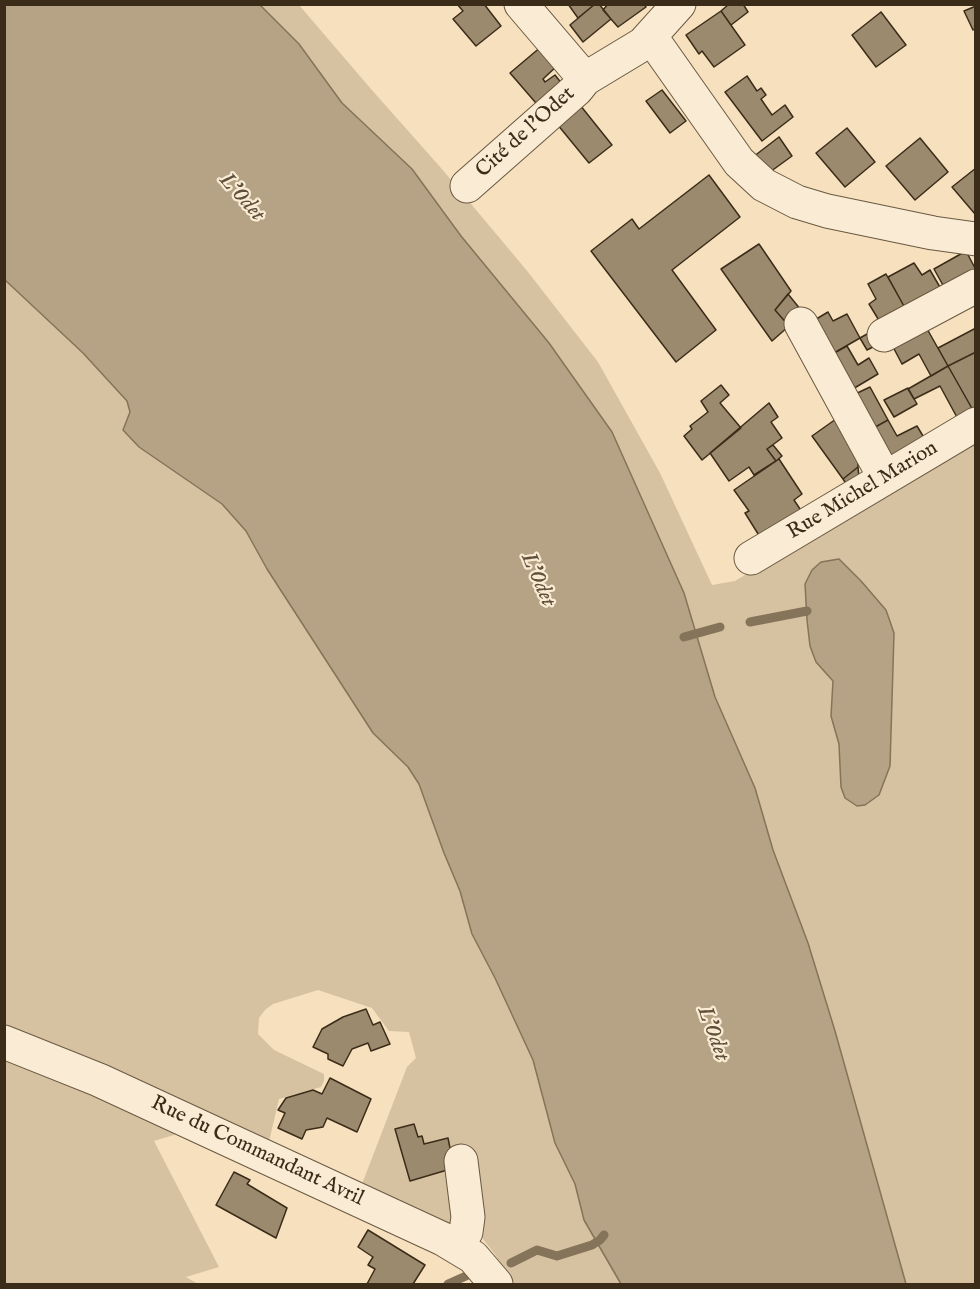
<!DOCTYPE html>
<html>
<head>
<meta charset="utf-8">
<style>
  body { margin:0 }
  #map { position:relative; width:980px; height:1289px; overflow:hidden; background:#f6e0bd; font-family:"IM FELL English",serif }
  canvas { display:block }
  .frame { position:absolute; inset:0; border:6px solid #3b2c19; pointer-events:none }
</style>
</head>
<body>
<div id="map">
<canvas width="980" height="1289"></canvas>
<div class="frame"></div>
</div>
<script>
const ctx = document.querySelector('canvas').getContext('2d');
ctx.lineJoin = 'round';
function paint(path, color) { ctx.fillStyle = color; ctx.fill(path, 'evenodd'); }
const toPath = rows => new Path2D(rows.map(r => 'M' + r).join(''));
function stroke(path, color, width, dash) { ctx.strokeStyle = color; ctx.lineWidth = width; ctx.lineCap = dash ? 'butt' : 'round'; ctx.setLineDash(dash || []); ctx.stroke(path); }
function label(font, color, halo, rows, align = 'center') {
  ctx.font = font + ' "IM FELL English",serif'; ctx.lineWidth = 4.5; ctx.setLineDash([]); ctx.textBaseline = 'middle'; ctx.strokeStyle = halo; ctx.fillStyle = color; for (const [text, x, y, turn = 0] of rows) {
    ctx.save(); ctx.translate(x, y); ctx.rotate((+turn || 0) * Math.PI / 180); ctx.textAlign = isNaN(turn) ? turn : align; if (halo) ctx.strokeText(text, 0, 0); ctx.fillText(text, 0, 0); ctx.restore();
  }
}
const green = toPath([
  [148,5,299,5,371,89,441,168,528,272,598,362,660,473,712,585,735,581,975,437,975,1284,862,1284],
  [4,44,714,1284,514,1284,494,1253,479,1234,447,1231,362,1184,407,1067,416,1058,409,1032,389,1031,372,1008,318,990,273,1004,265,1010,259,1018,258,1034,274,1050,324,1074,324,1081,321,1087,279,1099,268,1146,187,1131,154,1141,219,1267,186,1277,198,1284,5,1284]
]);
const water = toPath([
  [4,5,260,5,299,44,342,103,412,169,461,236,549,343,612,432,684,593,715,697,755,788,773,850,808,943,835,1031,906,1284,621,1284,584,1220,575,1184,555,1143,533,1060,495,978,472,934,460,891,444,853,419,784,408,767,373,733,267,569,246,531,222,504,139,447,123,430,130,412,127,401,83,353,5,280,4,5],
  [839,559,861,581,886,610,894,633,890,766,879,795,865,805,857,806,845,798,841,787,839,744,831,716,833,681,816,662,810,646,807,620,805,584,812,570,821,562,839,559]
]);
const stream = toPath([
  [750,622,807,611],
  [684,637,720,627],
  [511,1263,537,1250,557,1256,592,1245,600,1240,604,1235],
  [448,1284,466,1276]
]);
const building = toPath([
  [457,4,484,4,501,26,476,46,453,19,463,11,457,4],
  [568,4,595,4,578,18,568,4],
  [595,4,599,4,611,19,583,42,570,25,595,4],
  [608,4,644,4,646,7,618,27,603,10,608,4],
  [729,4,743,4,748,12,731,25,721,11,729,4],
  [976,6,976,28,973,30,964,11,976,6],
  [721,11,745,45,714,67,702,51,699,54,686,35,721,11],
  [881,12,906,45,876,67,852,35,881,12],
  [542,46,558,65,543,79,545,82,555,75,566,89,542,110,510,73,542,46],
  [747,76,757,91,761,88,766,95,761,99,772,115,785,105,793,117,762,141,725,92,747,76],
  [662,90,686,121,670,133,646,101,662,90],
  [580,105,612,145,589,163,557,124,580,105],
  [847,128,875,162,845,187,816,153,847,128],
  [779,137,792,156,770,172,753,157,779,137],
  [920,138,948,172,915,200,886,166,920,138],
  [976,168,976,214,975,214,952,187,976,168],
  [709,175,740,217,672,270,716,330,676,362,591,251,632,219,639,229,709,175],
  [759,244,791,291,775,310,789,326,772,341,721,269,759,244],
  [966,251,976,270,944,287,934,269,966,251],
  [914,263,922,275,930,270,941,289,905,308,888,277,914,263],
  [886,274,905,308,880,322,869,304,876,299,868,284,886,274],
  [788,294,805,315,789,326,775,310,788,294],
  [828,312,833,321,847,314,860,338,827,357,808,324,828,312],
  [926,327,948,366,931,376,919,354,902,364,892,345,926,327],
  [976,328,976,352,948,366,938,348,976,328],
  [876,329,883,342,867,350,860,338,876,329],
  [847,346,858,365,869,358,878,374,846,393,827,357,847,346],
  [976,352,976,412,974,412,948,366,976,352],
  [948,366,974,412,959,421,940,386,914,399,908,389,948,366],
  [721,385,729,395,720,403,741,428,702,460,684,436,692,429,690,426,708,412,701,401,721,385],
  [870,387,888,420,868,431,849,397,870,387],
  [908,388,917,404,894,417,884,400,908,388],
  [769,403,778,417,771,422,782,438,767,449,776,461,754,475,749,467,729,481,710,453,769,403],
  [836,419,858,458,858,467,843,479,812,436,836,419],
  [888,420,897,436,917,426,926,441,886,463,868,431,888,420],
  [773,445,782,456,776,461,767,449,773,445],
  [779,459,802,494,794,500,802,512,760,537,745,513,749,511,734,490,779,459],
  [858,467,859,478,847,485,843,479,858,467],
  [366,1009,373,1025,380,1022,390,1044,371,1051,368,1043,352,1049,343,1066,328,1059,328,1054,313,1047,322,1029,343,1017,366,1009],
  [330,1078,371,1099,357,1132,327,1118,323,1127,306,1130,302,1139,278,1128,285,1113,278,1110,286,1098,313,1090,322,1094,330,1078],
  [414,1124,418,1137,422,1136,424,1144,448,1138,454,1168,410,1181,395,1129,414,1124],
  [234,1172,250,1180,247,1184,287,1208,276,1238,216,1205,234,1172],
  [368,1230,425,1265,413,1284,367,1284,375,1269,368,1265,373,1257,358,1247,368,1230]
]);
const minor = toPath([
  [521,4,585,79,643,44,679,4],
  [651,37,739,162,764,185,797,202,827,211,933,233,976,239],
  [467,186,577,89,585,79],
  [801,324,885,478],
  [884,335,976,286],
  [751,558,976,424],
  [4,1042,99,1080,443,1239,473,1257,496,1284],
  [457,1246,466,1232,468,1217,461,1161]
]);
const streetNames = [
  ["Cité de l'Odet",526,133,-42],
  ["Rue Michel Marion",863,491,-31],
  ["Rue du Commandant Avril",257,1152,25]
];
const waterNames = [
  ["L'Odet",241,198,48],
  ["L'Odet",537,580,66],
  ["L'Odet",712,1034,70]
];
paint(green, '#d6c1a1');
paint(water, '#b6a385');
stroke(water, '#85735a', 1.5);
stroke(stream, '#85735a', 9);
paint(building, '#9c8a6e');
stroke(building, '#3b2c19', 1.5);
stroke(minor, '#6a5942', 35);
stroke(minor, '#f9ebd4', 33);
label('21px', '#3b2c19', '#f9ebd4', streetNames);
label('italic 22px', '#605039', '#f9ebd4', waterNames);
</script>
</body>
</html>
